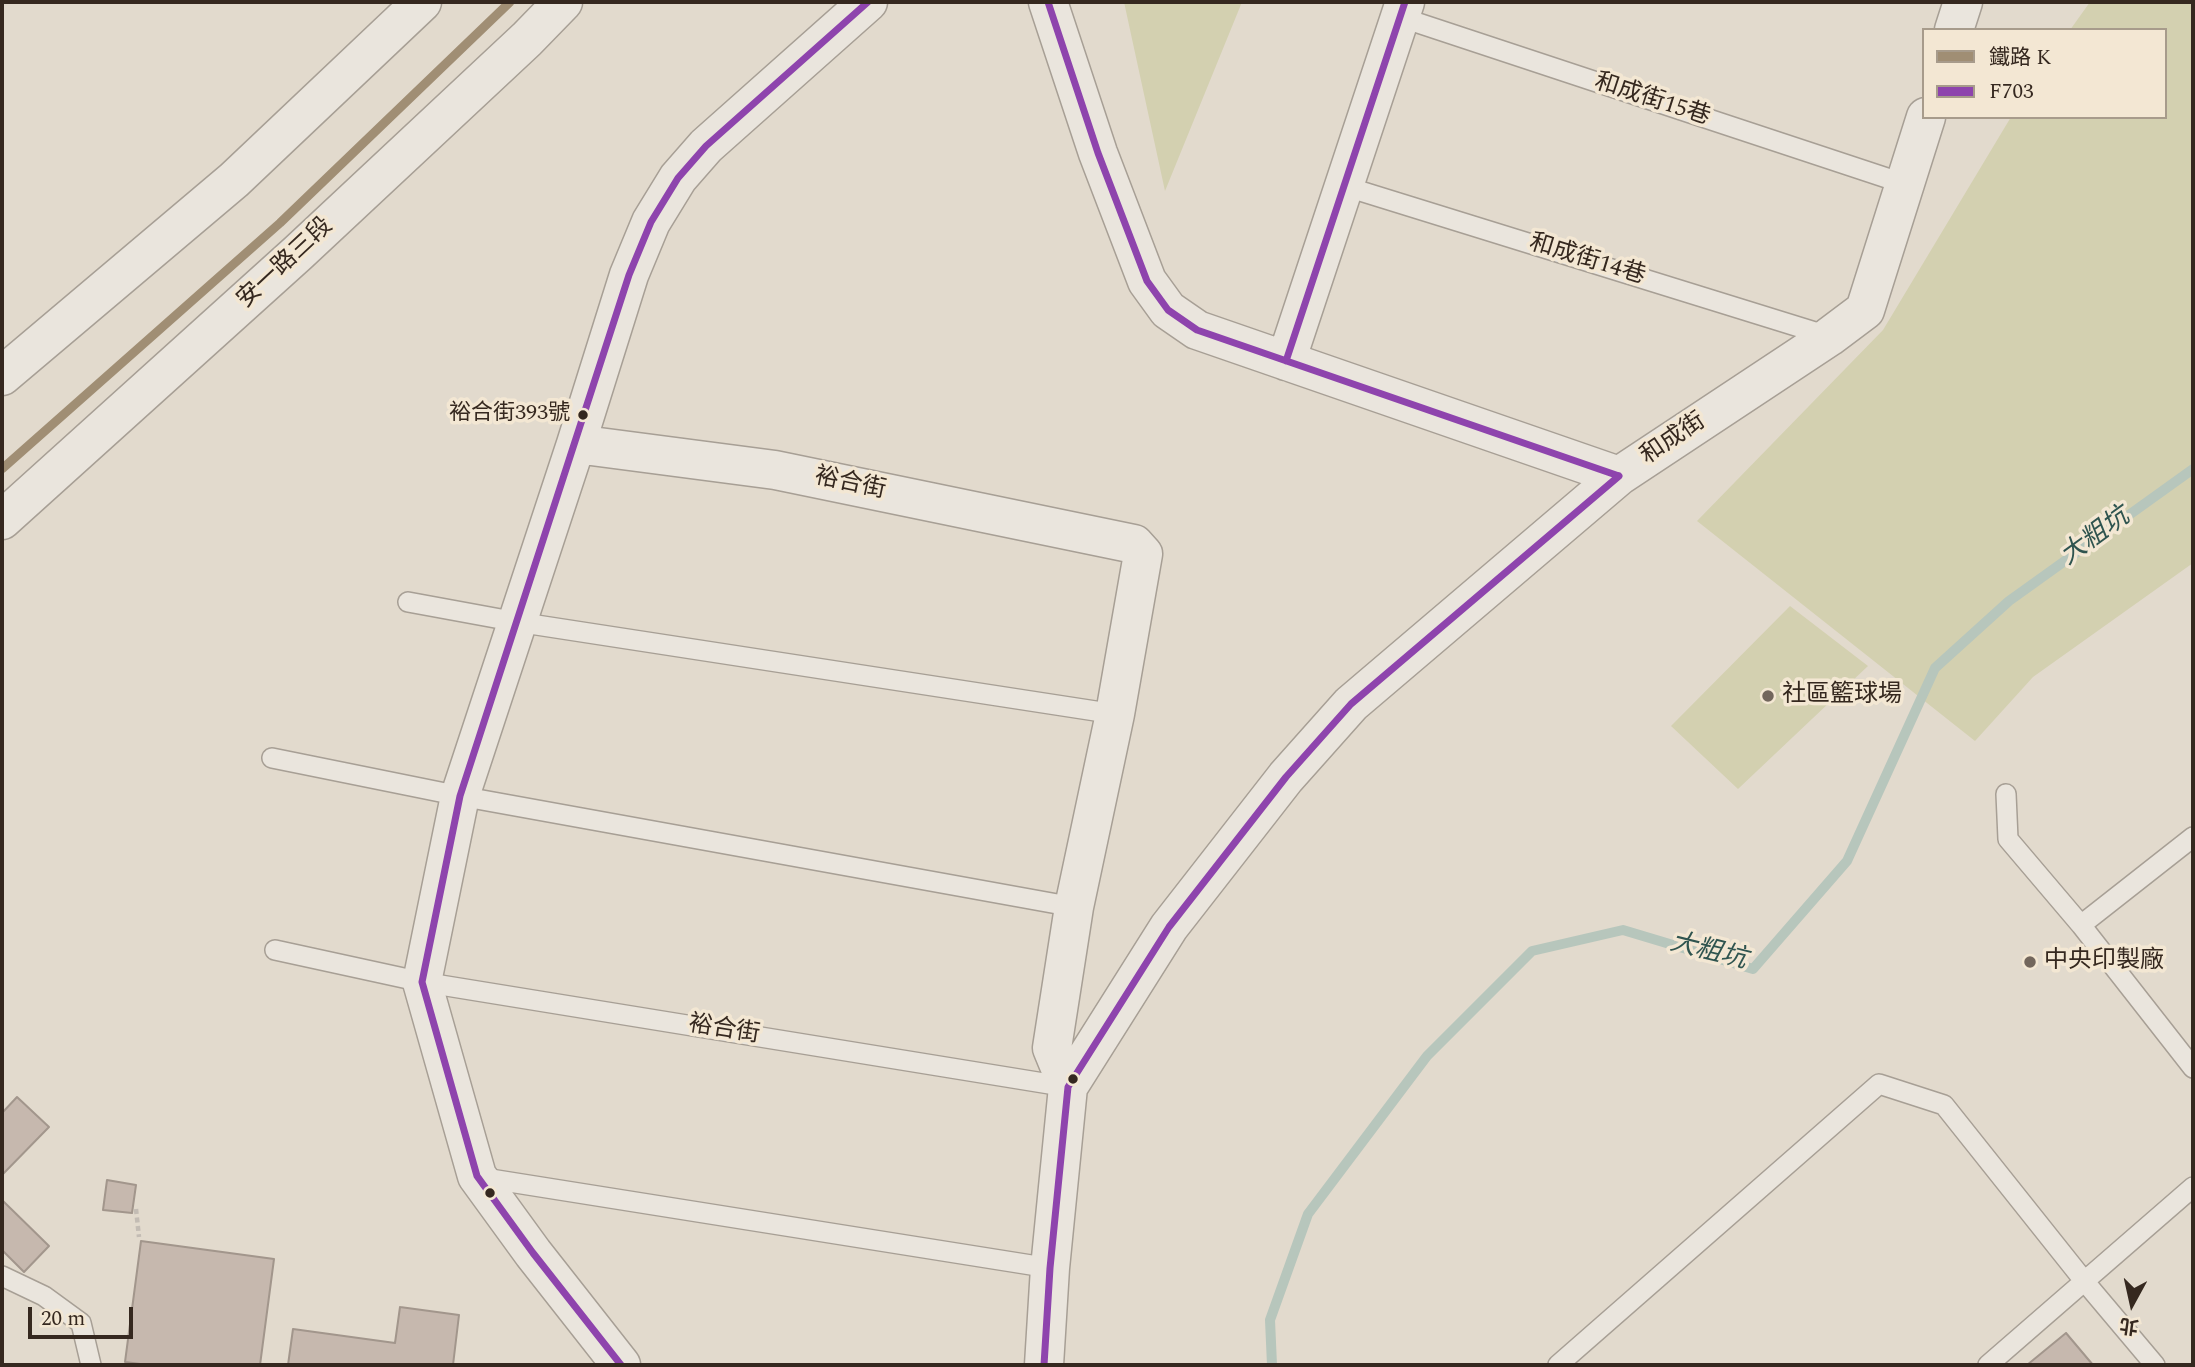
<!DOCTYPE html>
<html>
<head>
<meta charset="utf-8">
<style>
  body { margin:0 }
  #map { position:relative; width:2195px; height:1367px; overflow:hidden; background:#e2dacd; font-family:Spectral,"Noto Sans TC",serif }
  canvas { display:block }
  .frame { position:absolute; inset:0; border:4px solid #35281f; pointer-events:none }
  .legend { position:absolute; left:1922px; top:28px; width:245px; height:91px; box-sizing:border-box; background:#f3e7d3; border:2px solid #a79b8b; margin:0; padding:9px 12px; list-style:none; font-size:21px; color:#35281f }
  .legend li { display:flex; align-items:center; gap:14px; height:35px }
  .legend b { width:35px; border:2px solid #a79b8b }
  .north { position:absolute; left:2097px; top:1269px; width:70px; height:70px; -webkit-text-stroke:5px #f3e7d3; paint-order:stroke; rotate:188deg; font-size:19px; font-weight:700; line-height:28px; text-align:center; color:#35281f }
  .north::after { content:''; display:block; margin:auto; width:24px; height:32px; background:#35281f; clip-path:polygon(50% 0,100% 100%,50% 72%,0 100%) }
  .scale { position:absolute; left:28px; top:1307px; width:105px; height:32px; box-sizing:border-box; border:4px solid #35281f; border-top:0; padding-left:9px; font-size:21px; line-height:24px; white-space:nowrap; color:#35281f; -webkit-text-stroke:5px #f3e7d3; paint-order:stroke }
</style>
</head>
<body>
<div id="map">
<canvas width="2195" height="1367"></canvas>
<div class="frame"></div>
<ul class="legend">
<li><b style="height:9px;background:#a08e74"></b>鐵路 K</li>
<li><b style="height:9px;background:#8e44ad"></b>F703</li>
</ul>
<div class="north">北</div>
<div class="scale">20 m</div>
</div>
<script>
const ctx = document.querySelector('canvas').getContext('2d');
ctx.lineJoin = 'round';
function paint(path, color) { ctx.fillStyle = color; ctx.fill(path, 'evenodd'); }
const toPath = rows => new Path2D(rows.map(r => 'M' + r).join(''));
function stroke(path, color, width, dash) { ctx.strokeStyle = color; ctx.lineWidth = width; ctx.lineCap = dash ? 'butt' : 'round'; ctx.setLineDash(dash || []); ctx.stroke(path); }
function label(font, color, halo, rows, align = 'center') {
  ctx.font = font + ' Spectral,"Noto Sans TC",serif'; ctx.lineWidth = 7; ctx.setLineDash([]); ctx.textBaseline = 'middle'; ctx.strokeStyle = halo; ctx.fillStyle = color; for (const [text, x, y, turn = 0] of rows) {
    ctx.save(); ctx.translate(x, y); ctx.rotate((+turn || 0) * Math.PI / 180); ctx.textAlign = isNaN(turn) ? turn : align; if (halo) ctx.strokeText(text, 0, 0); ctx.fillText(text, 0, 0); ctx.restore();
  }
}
const green = toPath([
  [1124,2,1242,2,1165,191],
  [2090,2,2193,2,2193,563,2033,677,1975,741,1697,521,1883,330,2011,117,2165,117,2165,30,2070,30],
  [1790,606,1868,666,1738,789,1671,726]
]);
const stream = toPath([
  [1272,1365,1270,1320,1308,1214,1427,1056,1532,951,1623,930,1753,969,1847,861,1935,668,2009,601,2193,469]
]);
const building = toPath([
  [17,1097,49,1127,2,1175,2,1113,17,1097],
  [107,1180,136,1185,132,1213,103,1210,107,1180],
  [2,1200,49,1246,24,1272,2,1250,2,1200],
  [141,1241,274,1259,260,1365,148,1365,125,1362,141,1241],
  [400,1307,459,1315,453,1365,288,1365,293,1329,395,1343,400,1307],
  [2066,1333,2093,1365,2027,1365,2066,1333]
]);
const path = toPath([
  [136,1209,139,1237]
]);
const service = toPath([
  [1400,17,1905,184],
  [1344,186,1828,336],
  [408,602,517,622,1115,714],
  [272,758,460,796,1074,907],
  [2006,794,2008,839,2081,925,2193,1068],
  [2081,925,2193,837],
  [275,950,422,982,1068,1087],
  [478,1177,1050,1268],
  [2,1276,44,1296,81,1323,91,1365],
  [1558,1365,1879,1084,1944,1105,2085,1282,2155,1365],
  [1988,1365,2193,1187]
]);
const minor = toPath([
  [1048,2,1098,153,1147,281,1168,310,1197,330,1619,476],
  [1954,30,1963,2],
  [1286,361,1405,2],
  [576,444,775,470,1134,544,1143,554,1115,714,1074,907,1052,1048,1068,1087,1050,1268,1044,1365],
  [1068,1087,1169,927,1286,777,1351,704,1619,476,1829,337,1865,310,1926,117],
  [621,1365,533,1253,477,1176,422,982,460,796,576,444,629,275,651,222,678,178,706,146,868,2]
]);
const tertiary = toPath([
  [2,376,234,180,422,2],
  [2,520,298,253,527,39,563,2]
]);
const bus1 = toPath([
  [1048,2,1098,153,1147,281,1168,310,1197,330,1619,476],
  [1286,361,1405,2],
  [621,1365,533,1253,477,1176,422,982,460,796,629,275,651,222,678,178,706,146,868,2],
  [1044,1365,1050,1268,1068,1087,1169,927,1286,777,1351,704,1619,476]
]);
const rail1 = toPath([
  [2,469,280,223,510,2]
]);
const markers = [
  [583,415,6,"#35281f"],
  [1768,696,7,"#72665c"],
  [2030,962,7,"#72665c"],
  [1073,1079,6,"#35281f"],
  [490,1193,6,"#35281f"]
];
const busNames = [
  ["裕合街393號",570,415]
];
const streetNames = [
  ["和成街15巷",1652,101,18],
  ["和成街14巷",1587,261,17],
  ["安一路三段",286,264,-43],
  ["和成街",1674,440,-34],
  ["裕合街",850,485,12],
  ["裕合街",724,1031,9]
];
const poiNames = [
  ["社區籃球場",1782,696],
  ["中央印製廠",2044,962]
];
const waterNames = [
  ["大粗坑",2096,538,-36],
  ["大粗坑",1708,953,14]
];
paint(green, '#d3d0b0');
stroke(stream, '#b7c6bc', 10);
paint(building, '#c6b8ae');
stroke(building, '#a2968c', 2);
stroke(service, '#a79f95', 22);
stroke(minor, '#a79f95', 41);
stroke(tertiary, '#a79f95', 41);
stroke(path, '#c3bcb4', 4.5, [5, 3.5]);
stroke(service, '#eae5dd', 19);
stroke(minor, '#eae5dd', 38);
stroke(tertiary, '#eae5dd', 38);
stroke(bus1, '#8e44ad', 7);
stroke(rail1, '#a08e74', 9);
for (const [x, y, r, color] of markers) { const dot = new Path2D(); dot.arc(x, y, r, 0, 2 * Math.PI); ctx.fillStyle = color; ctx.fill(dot); stroke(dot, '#f3e7d3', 2.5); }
label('22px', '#35281f', '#f3e7d3', busNames, 'right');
label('24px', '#35281f', '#f3e7d3', streetNames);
label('24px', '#35281f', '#f3e7d3', poiNames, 'left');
label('italic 26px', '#2f544f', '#f3e7d3', waterNames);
</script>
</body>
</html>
